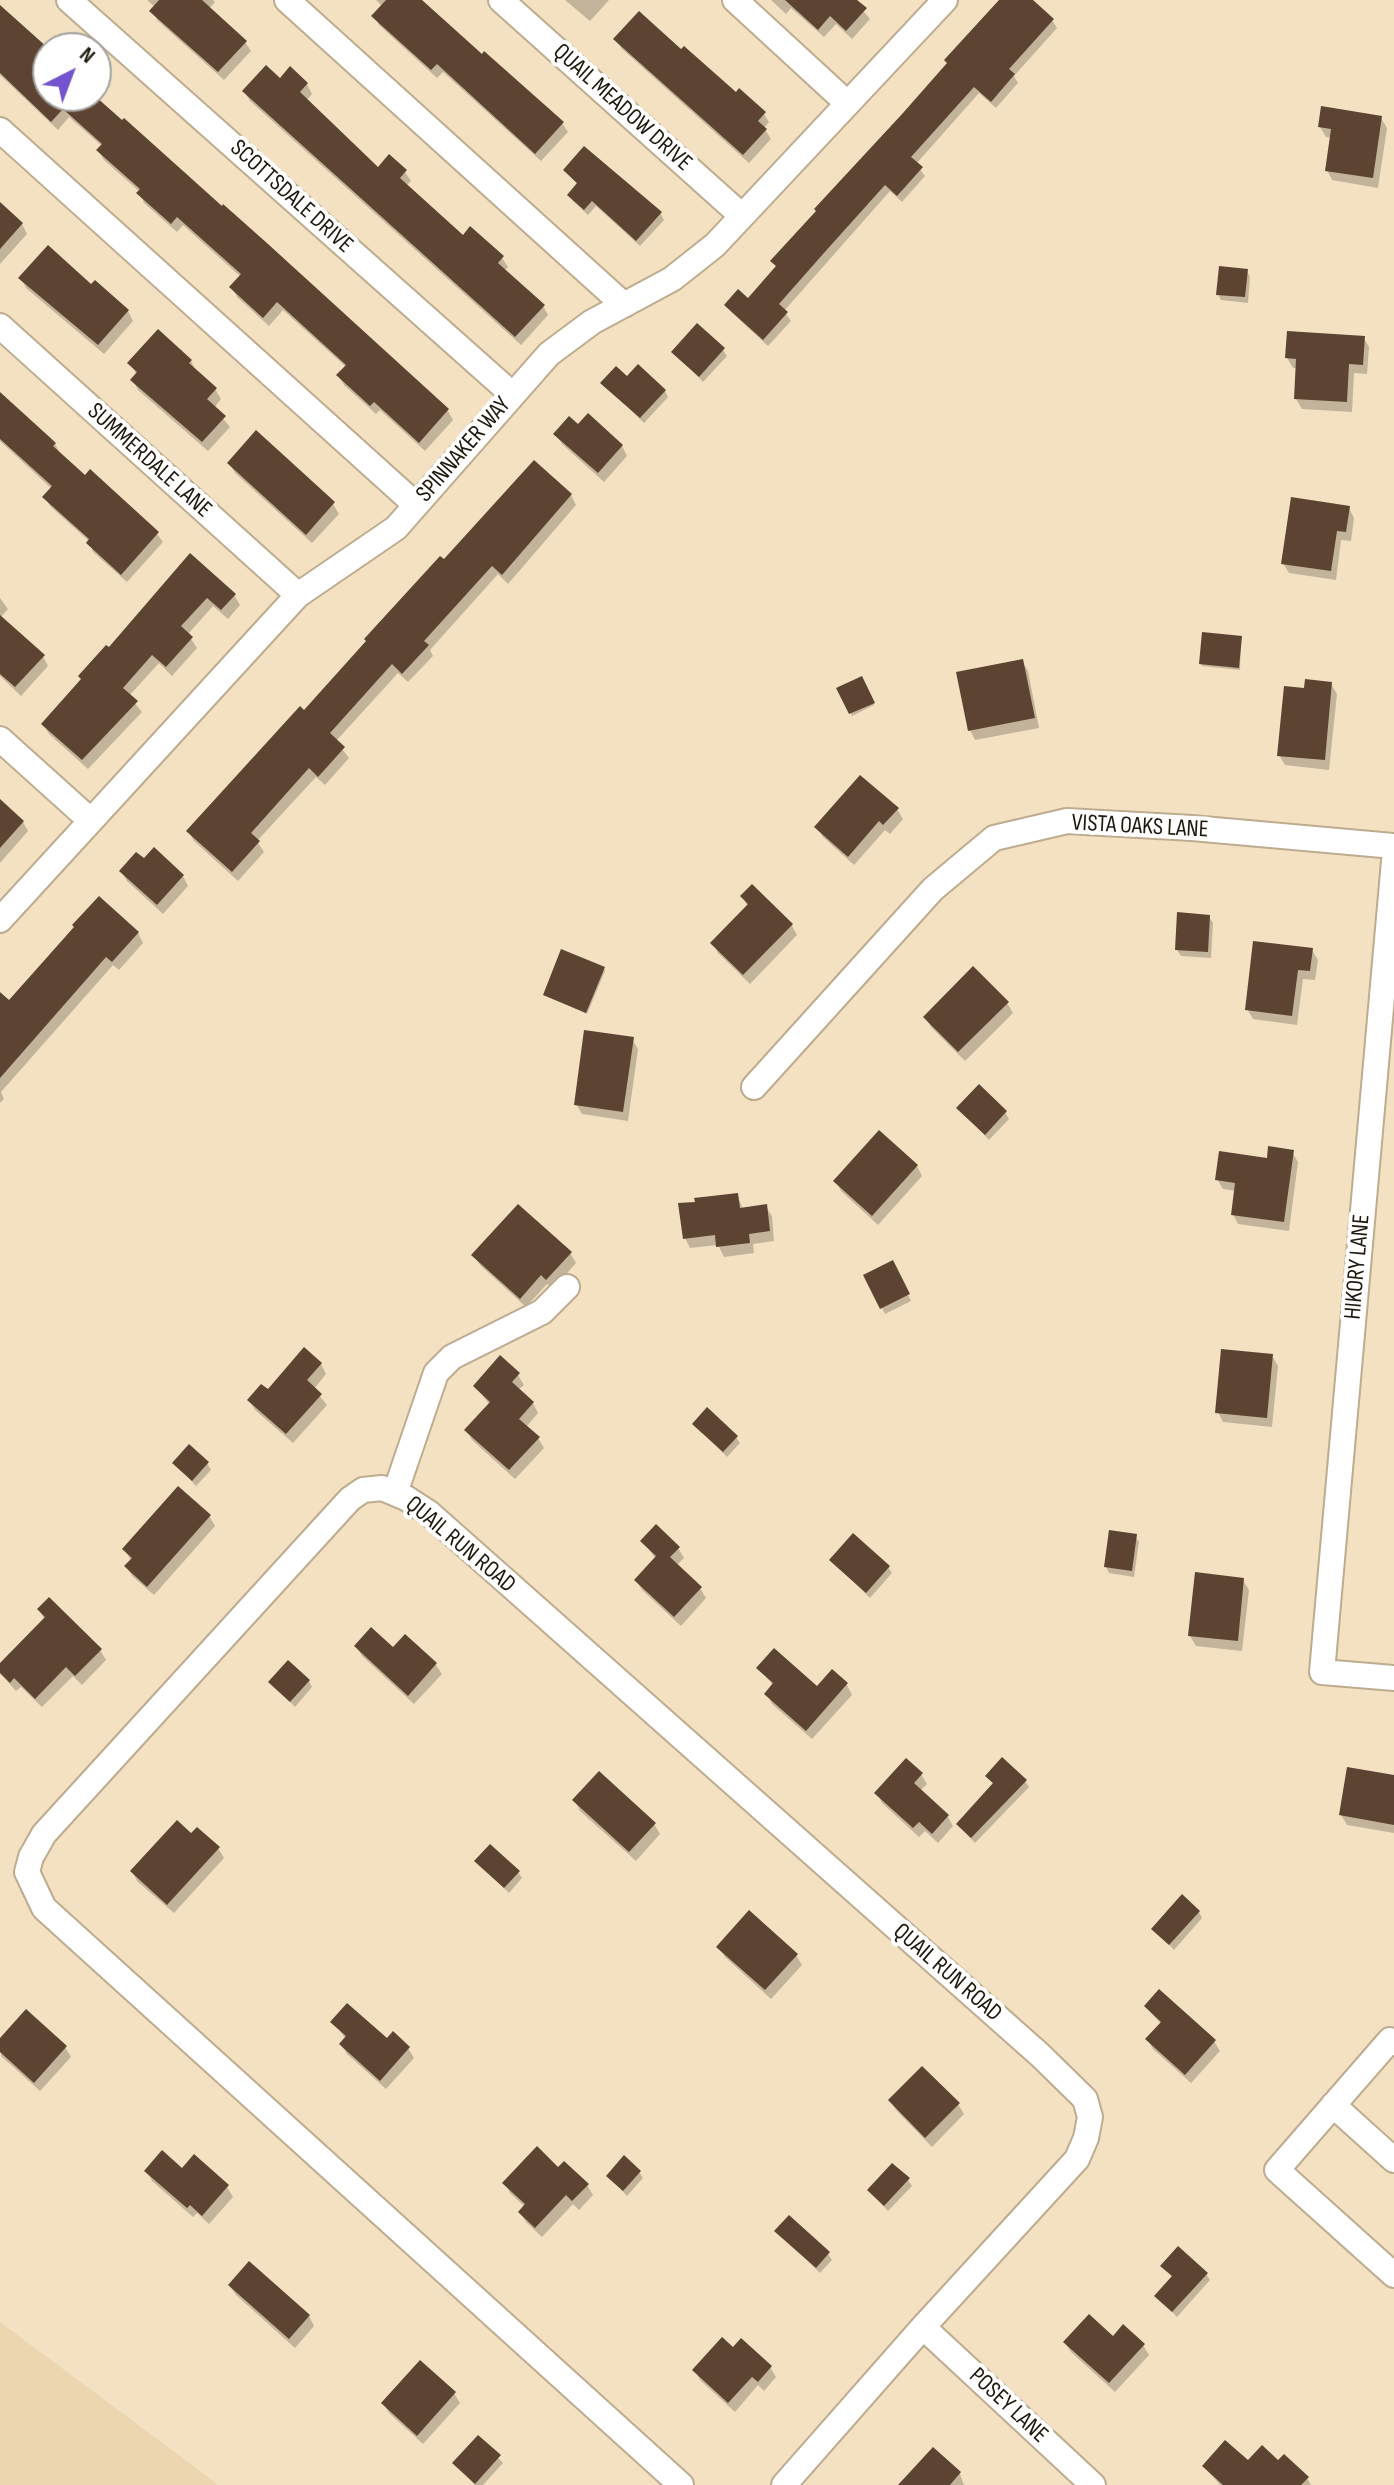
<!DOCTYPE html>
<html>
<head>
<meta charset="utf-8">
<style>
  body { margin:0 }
  #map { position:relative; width:1394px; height:2485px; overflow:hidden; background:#f3e1c2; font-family:"Sofia Sans Condensed",sans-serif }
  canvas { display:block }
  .north { position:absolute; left:32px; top:32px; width:80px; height:80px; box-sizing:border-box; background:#fff; border:2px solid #a5a29e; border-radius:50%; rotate:42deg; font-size:22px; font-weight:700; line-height:32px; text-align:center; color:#1e170c }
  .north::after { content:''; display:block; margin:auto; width:28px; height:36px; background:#7354ce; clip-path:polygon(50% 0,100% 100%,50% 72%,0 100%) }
</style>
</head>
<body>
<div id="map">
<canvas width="1394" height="2485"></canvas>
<div class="north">N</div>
</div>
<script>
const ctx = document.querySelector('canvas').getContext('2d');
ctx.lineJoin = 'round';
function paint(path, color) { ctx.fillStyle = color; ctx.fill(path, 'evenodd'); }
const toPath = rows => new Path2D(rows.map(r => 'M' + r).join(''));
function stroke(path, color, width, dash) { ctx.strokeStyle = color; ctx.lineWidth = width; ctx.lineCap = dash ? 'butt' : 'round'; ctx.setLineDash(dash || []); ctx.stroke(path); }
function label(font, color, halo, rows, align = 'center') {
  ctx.font = font + ' "Sofia Sans Condensed",sans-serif'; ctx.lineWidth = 8; ctx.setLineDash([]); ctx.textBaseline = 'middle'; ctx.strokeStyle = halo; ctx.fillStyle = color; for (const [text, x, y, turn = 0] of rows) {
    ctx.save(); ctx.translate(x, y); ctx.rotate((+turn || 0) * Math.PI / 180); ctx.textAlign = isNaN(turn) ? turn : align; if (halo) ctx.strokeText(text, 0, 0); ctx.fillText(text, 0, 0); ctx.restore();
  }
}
const built = toPath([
  [0,2322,216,2483,217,2485,0,2485]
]);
const shadow = toPath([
  [147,0,213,0,215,2,209,9,245,42,251,51,224,80,157,20,152,11,155,7],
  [376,0,421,0,482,57,562,123,568,132,541,161,443,72,437,78,379,25,374,16,383,7],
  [565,0,609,0,590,21],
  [771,0,854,0,870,19,852,39,836,24,824,37,791,8,786,14],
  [1002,0,1030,0,1052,20,1057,28,1014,76,1018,83,996,108,979,93,916,164,925,176,902,202,890,191,784,311,791,321,768,346,731,312,726,305,748,301,777,268,773,261,904,115],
  [0,7,48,51,48,96,94,96,448,411,453,420,425,451,380,410,376,414,344,385,339,376,346,367,283,310,269,326,237,297,232,287,241,277,183,225,177,232,144,203,140,192,104,160,98,150,102,146,69,117,58,130,0,75],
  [616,39,681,52,764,114,769,122,764,128,771,139,749,163,621,48],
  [290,69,307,84,312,94,306,101,378,170,405,172,411,181,406,186,463,238,502,258,508,267,504,271,543,306,548,315,521,345,250,101,244,91,280,80],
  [1381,118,1387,128,1378,188,1332,180,1327,170,1332,138,1326,137,1320,127],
  [565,170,660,213,664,220,640,246,596,206,588,215,573,201,569,195,578,185],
  [0,205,22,224,27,234,0,264],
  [1247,271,1250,277,1248,303,1221,300,1218,294],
  [21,278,91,287,128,311,133,321,104,354,26,288],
  [1363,337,1369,347,1367,374,1354,373,1352,412,1302,409,1296,399,1298,368,1293,368,1287,358],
  [723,350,727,356,703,382,674,352],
  [191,361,196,371,215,389,221,399,214,408,230,427,208,451,138,390,133,380,137,375,130,363],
  [627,379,665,391,668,397,644,423,603,383],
  [0,393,55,444,60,453,85,477,157,534,163,542,127,582,93,552,90,542,50,506,45,497,52,489,0,441],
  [579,427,622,446,627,456,604,482,562,444,556,434],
  [229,463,333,504,339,514,312,543,235,473],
  [571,495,576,505,508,584,498,574,430,650,433,656,408,682,398,673,336,741,349,758,325,785,316,777,257,841,264,852,238,881,194,841,188,831,304,712,444,562],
  [1349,508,1354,518,1351,541,1341,540,1336,580,1289,573,1283,563],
  [190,556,234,595,240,605,228,619,213,606,188,634,197,648,172,676,159,663,129,696,142,712,88,769,49,734,43,724],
  [0,598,8,609,0,618,43,656,48,666,21,696,0,676],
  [1241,638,1240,670,1202,666,1201,664],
  [1022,661,1028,671,1039,728,975,740,970,730],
  [861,678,874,705,852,716,839,689],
  [1331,684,1337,694,1329,770,1285,765,1279,755,1306,690],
  [0,802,23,822,28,831,0,863],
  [897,809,903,819,890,834,885,830,854,865,823,837,817,827],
  [121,871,183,876,188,886,163,914,127,881],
  [752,886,792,926,797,935,750,984,718,953,713,943,748,907,742,896],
  [99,898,138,933,143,943,119,970,113,965,1,1092,4,1099,0,1103,0,1006,9,1002],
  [1209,917,1213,923,1211,958,1181,956,1177,950],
  [1312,950,1318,960,1315,980,1303,979,1297,1025,1253,1019,1247,1009],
  [604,969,605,971,587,1014,545,995],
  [1007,1003,1013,1013,965,1061,931,1027,925,1017],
  [632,1039,638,1049,628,1121,582,1114,576,1104],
  [959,1108,1005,1112,1009,1119,989,1140],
  [1292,1152,1298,1162,1289,1231,1238,1224,1233,1214,1236,1191,1223,1189,1217,1179],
  [917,1166,922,1176,878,1225,841,1191,836,1181],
  [737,1195,743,1209,766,1207,772,1216,774,1241,753,1244,754,1253,724,1257,718,1245,690,1248,685,1238],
  [570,1253,576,1263,553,1289,547,1284,526,1307,480,1265,474,1256],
  [892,1263,911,1301,885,1314,866,1276],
  [1272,1356,1278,1366,1272,1427,1223,1422,1218,1412],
  [321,1364,326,1374,314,1389,327,1405,293,1443,255,1410,249,1400],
  [518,1375,524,1385,518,1390,533,1403,538,1413,526,1427,538,1438,544,1448,515,1479,472,1440,467,1430,490,1405,475,1386],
  [694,1424,736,1437,740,1443,727,1457],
  [175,1463,207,1463,211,1470,196,1486],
  [209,1516,215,1526,154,1595,132,1576,126,1566,131,1561,125,1550],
  [1135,1536,1139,1542,1134,1577,1109,1573,1106,1567],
  [643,1542,678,1548,684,1558,676,1566,700,1588,706,1598,681,1626,642,1590,636,1580,656,1559],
  [831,1560,888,1567,892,1573,870,1598],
  [1243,1580,1249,1590,1242,1651,1196,1646,1190,1636],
  [39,1610,100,1650,106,1660,82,1685,73,1676,42,1707,21,1687,16,1691,0,1673,0,1666,45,1620],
  [405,1636,436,1665,442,1674,414,1704,362,1656,356,1646,393,1650],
  [758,1668,817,1689,832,1672,847,1685,852,1695,812,1739,772,1704,767,1694,774,1686],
  [309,1681,312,1687,295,1707,270,1682],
  [921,1774,927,1784,920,1791,948,1817,953,1826,938,1843,925,1831,919,1837,882,1803,877,1793],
  [987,1776,1025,1781,1029,1787,975,1843,958,1825,994,1785],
  [1394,1777,1394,1833,1347,1825,1341,1815],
  [575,1801,654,1824,660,1834,636,1861,580,1811],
  [218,1848,224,1858,174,1913,138,1882,132,1872],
  [477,1862,518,1872,522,1878,509,1893],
  [1199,1912,1202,1918,1174,1950,1154,1929],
  [719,1947,796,1955,802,1965,771,1999,725,1957],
  [1146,2007,1214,2041,1220,2051,1191,2083,1153,2049,1147,2039,1161,2024],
  [333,2022,408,2048,414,2058,386,2089,347,2054,341,2044,346,2039],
  [0,2041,65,2047,71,2057,40,2091,1,2056],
  [890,2100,958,2104,964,2114,932,2147,896,2110],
  [558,2169,587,2185,593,2195,579,2210,573,2204,542,2237,526,2222,520,2212,525,2207,510,2193,505,2183],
  [182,2170,227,2187,233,2197,209,2224,197,2213,193,2217,152,2181,147,2171],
  [639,2172,643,2178,627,2196,608,2176],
  [908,2180,912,2186,888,2211,869,2191],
  [777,2231,828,2254,832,2260,820,2273],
  [1163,2266,1206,2274,1210,2280,1177,2317,1157,2296,1173,2278],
  [230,2286,309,2316,314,2326,295,2348,236,2295],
  [1113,2338,1143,2345,1149,2355,1115,2392,1071,2352,1065,2343],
  [733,2350,770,2367,776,2377,764,2391,758,2385,735,2412,700,2380,695,2370],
  [454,2393,460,2403,423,2444,389,2413,383,2403],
  [478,2437,503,2463,483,2485,475,2485,455,2464],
  [933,2450,960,2474,964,2485,901,2485],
  [1248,2463,1307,2478,1311,2485,1220,2485,1204,2466]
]);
const building = toPath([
  [159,0,202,0,247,41,218,72,149,11],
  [386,0,422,0,482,54,484,51,564,122,535,154,437,64,431,70,371,16],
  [785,0,857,0,867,8,846,31,830,16,818,30],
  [999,0,1033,0,1054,19,1009,69,1015,74,991,102,974,87,911,157,923,167,897,196,885,185,823,254,779,304,788,312,763,340,724,305,738,289,748,298,776,266,770,261,816,211,814,209,903,113,947,63,944,60],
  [0,5,48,48,48,96,95,96,122,120,124,118,222,206,223,204,268,244,449,409,419,443,374,402,370,406,336,375,346,365,277,302,263,318,229,287,241,274,177,217,171,224,136,193,140,189,96,150,102,144,63,109,51,122,0,73],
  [639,11,681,49,684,46,736,92,739,88,766,112,758,121,767,129,743,155,613,39],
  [266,65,280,78,290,66,308,83,300,92,378,167,389,154,407,170,400,178,463,235,470,226,504,256,498,263,545,305,515,337,242,91],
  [1321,106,1382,116,1373,178,1325,171,1331,129,1318,127],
  [584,146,662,212,636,241,592,201,584,210,567,195,577,183,563,170],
  [0,202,23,223,0,249],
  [48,245,91,284,95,280,129,310,98,345,18,278],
  [1219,266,1248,269,1245,297,1216,295],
  [697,323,725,348,699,377,671,352],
  [158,329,192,360,189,363,217,388,207,399,226,416,202,442,130,380,137,372,127,363],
  [1287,331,1365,336,1363,365,1349,364,1347,402,1294,399,1296,359,1285,358],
  [638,364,666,390,640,418,600,383,616,366,627,376],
  [0,392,56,443,53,446,85,475,90,469,159,532,121,575,86,543,89,539,42,497,52,486,0,439],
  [588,413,623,445,598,473,553,434,569,416,578,424],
  [256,430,335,502,306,535,227,463],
  [534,460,572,494,502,575,492,566,424,641,429,645,402,674,392,664,330,733,345,747,318,777,309,768,251,833,260,841,232,872,186,831,300,706,304,710,366,641,364,639,440,556,444,559],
  [1291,497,1350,506,1346,532,1337,531,1331,571,1281,564],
  [190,553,236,594,221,610,207,598,181,626,193,637,166,667,152,655,123,688,138,701,82,760,41,724,81,679,78,676,106,645,109,647],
  [0,615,45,655,15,687,0,674],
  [1202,632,1242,636,1239,668,1199,664],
  [1023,659,1035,718,968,731,956,672],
  [862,676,875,703,849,714,836,688],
  [1305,679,1332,682,1325,760,1277,756,1284,686,1304,688],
  [860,775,899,808,883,825,879,821,848,857,814,827],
  [0,799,24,821,0,848],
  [154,847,184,875,157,905,119,871,136,852,144,858],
  [752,884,793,924,743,975,710,943,748,904,740,896],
  [99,896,139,932,112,962,106,957,0,1078,0,992,9,1000,74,927,72,925],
  [1177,912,1210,915,1208,952,1175,950],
  [1253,941,1313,948,1310,971,1298,970,1292,1016,1245,1010],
  [561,949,605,967,586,1013,543,995],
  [973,966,1009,1002,958,1052,923,1017],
  [584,1030,634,1037,623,1112,574,1105],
  [979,1084,1007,1111,985,1135,956,1108],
  [879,1130,918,1165,872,1216,833,1181],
  [1268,1146,1294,1150,1284,1222,1231,1215,1235,1183,1215,1180,1219,1151,1267,1158],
  [738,1193,740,1208,767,1204,770,1231,749,1234,750,1243,716,1247,715,1235,683,1239,678,1203,695,1202,694,1198],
  [518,1204,572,1252,546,1280,541,1275,520,1299,471,1255],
  [893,1260,910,1294,880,1309,863,1275],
  [304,1347,322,1363,307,1380,322,1394,286,1434,247,1400,261,1384,268,1389],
  [1221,1349,1273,1354,1267,1418,1215,1413],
  [500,1355,520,1373,512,1382,534,1402,519,1419,540,1437,509,1470,464,1430,490,1402,473,1386],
  [707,1407,738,1436,723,1452,692,1424],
  [189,1444,209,1462,192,1481,172,1463],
  [178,1486,211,1515,147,1587,124,1566,132,1558,122,1549],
  [656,1524,680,1547,670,1557,702,1587,674,1617,634,1580,656,1556,640,1541],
  [1109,1530,1137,1534,1132,1571,1104,1567],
  [853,1533,890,1566,866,1593,829,1560],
  [1195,1572,1244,1578,1238,1641,1188,1636],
  [49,1597,102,1649,75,1676,66,1667,35,1699,14,1678,10,1683,0,1673,0,1663,45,1617,37,1609],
  [371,1627,393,1647,405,1634,437,1663,408,1696,354,1646],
  [774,1648,817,1686,832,1669,848,1683,806,1731,764,1694,773,1683,756,1668],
  [288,1660,310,1680,290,1702,268,1682],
  [1002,1757,1027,1780,971,1838,956,1824,993,1783,985,1776],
  [906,1758,923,1773,914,1783,949,1815,932,1834,919,1822,913,1828,874,1793],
  [1347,1767,1394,1775,1394,1825,1339,1815],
  [599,1771,656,1823,629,1852,572,1800],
  [177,1820,191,1833,197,1827,220,1847,167,1905,130,1871],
  [490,1844,520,1871,504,1888,474,1861],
  [1182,1894,1200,1911,1169,1945,1151,1929],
  [749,1910,798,1954,765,1990,716,1947],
  [1159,1989,1216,2040,1185,2075,1145,2039,1161,2022,1144,2006],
  [347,2003,387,2038,393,2031,410,2047,380,2081,339,2044,346,2036,330,2022],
  [26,2009,67,2046,34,2083,0,2052,0,2038],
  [922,2066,960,2103,925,2138,888,2100],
  [537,2146,558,2167,564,2161,589,2184,572,2201,566,2195,535,2228,518,2212,525,2204,502,2183],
  [162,2150,182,2168,194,2154,229,2185,202,2216,190,2205,187,2208,144,2171],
  [624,2155,641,2171,623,2191,606,2176],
  [892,2163,910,2178,884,2206,867,2190],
  [789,2215,830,2252,816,2268,774,2231],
  [1178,2246,1208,2273,1172,2312,1154,2296,1172,2276,1160,2266],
  [249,2261,310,2315,289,2339,228,2285],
  [1089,2314,1113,2336,1123,2324,1145,2344,1109,2383,1063,2342],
  [722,2337,733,2347,741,2338,772,2366,758,2382,752,2377,728,2403,692,2370],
  [420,2360,456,2392,417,2436,381,2403],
  [478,2435,501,2455,475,2484,452,2463],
  [1225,2440,1248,2460,1262,2445,1278,2460,1284,2454,1309,2477,1301,2485,1223,2485,1202,2466],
  [933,2447,961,2472,950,2485,898,2485]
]);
const minor = toPath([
  [69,0,513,395],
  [287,0,624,305],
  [501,0,742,216],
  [735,0,847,103],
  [0,130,416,505],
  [0,326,298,595],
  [0,739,90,820],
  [1394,861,1322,1672,1394,1678],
  [0,920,298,595,396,528,549,354,592,322,672,279,715,245,945,0],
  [754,1087,933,889,994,838,1067,821,1192,828,1394,846],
  [395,1493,436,1373,452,1357,542,1312,567,1287],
  [1394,2043,1390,2040,1277,2170,1394,2275],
  [1333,2105,1394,2160],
  [923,2327,1093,2485],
  [681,2485,44,1908,27,1872,31,1857,44,1834,350,1499,363,1490,382,1488,406,1498,429,1513,1040,2055,1085,2099,1090,2117,1086,2138,1077,2159,923,2327,784,2485]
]);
const streetNames = [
  ["QUAIL MEADOW DRIVE",622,108,42],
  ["SCOTTSDALE DRIVE",291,197,42],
  ["SPINNAKER WAY",464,450,-49],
  ["SUMMERDALE LANE",149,461,42],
  ["VISTA OAKS LANE",1140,827,3],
  ["HIKORY LANE",1358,1267,-85],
  ["QUAIL RUN ROAD",460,1545,40],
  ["QUAIL RUN ROAD",947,1973,41],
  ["POSEY LANE",1008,2406,43]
];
paint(built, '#ebd6b0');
paint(shadow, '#0003');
paint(building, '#5d4332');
stroke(minor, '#bdac8f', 28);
stroke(minor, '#fff', 24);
label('24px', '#1e170c', '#fff', streetNames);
</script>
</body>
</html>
